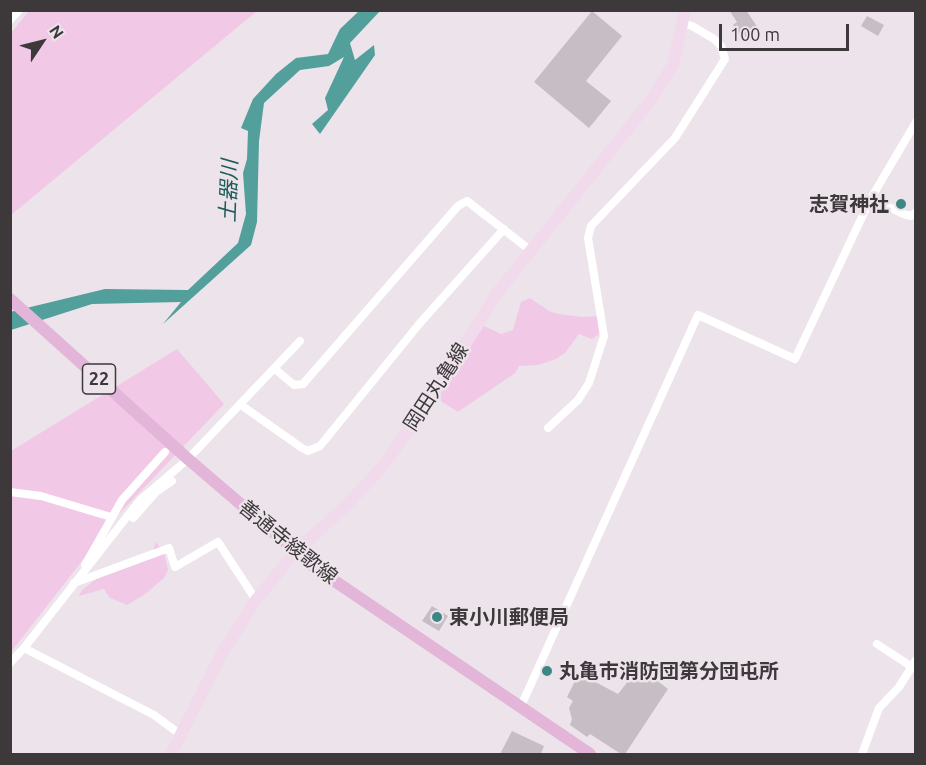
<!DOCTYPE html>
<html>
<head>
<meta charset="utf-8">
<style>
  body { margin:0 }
  #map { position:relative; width:926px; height:765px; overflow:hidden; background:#ede3ea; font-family:Ubuntu,sans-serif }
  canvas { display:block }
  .frame { position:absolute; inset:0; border:12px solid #3d393b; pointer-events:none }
  .north { position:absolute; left:12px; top:12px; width:60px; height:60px; -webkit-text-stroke:4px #ede3ea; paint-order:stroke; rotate:55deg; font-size:16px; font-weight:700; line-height:24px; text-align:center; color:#3d393b }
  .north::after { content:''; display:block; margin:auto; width:21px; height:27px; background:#3d393b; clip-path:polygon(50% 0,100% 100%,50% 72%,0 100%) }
  .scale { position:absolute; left:719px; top:24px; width:130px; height:27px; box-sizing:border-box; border:3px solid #3d393b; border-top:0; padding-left:8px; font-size:18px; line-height:21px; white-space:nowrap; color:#3d393b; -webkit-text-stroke:4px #ede3ea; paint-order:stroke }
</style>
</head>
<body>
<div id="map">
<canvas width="926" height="765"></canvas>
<div class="frame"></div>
<div class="north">N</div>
<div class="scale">100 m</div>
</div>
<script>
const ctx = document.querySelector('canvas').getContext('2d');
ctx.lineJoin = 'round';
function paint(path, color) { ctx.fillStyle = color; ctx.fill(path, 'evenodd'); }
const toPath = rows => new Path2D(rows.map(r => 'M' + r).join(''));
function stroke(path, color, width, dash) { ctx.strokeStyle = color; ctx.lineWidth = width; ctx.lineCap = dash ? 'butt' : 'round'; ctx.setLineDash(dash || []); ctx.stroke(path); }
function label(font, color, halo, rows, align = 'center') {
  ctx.font = font + ' Ubuntu,"Noto Sans JP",sans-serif'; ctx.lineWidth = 5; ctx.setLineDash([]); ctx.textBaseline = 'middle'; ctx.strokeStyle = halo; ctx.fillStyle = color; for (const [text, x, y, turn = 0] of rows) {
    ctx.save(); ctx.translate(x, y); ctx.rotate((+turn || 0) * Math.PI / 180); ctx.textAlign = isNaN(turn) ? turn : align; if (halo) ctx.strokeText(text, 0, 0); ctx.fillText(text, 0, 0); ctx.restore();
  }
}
const green = toPath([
  [29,11,29,10,257,11,11,215,11,33],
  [530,298,549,311,558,314,583,317,602,316,602,332,592,339,579,334,565,353,556,359,538,365,519,366,515,373,458,412,442,402,438,395,484,326,501,334,513,330,521,302],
  [177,349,224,404,118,515,11,652,11,451],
  [156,542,164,553,168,570,164,578,144,595,127,605,110,598,104,589,79,596,82,590,99,577,151,555]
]);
const water = toPath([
  [359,11,380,11,350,43,355,60,374,45,375,55,320,134,312,124,328,110,325,98,344,57,329,66,300,70,264,103,259,141,257,222,251,245,163,324,181,302,92,304,11,330,10,312,105,289,188,290,238,243,246,214,243,173,247,159,248,131,241,128,253,99,276,74,296,58,328,54,340,29]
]);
const building = toPath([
  [729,10,746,10,758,28,743,39,733,25,737,22],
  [592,11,622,36,586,81,611,101,589,128,534,82],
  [867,16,884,25,878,36,861,26],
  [432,606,448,616,439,631,422,621],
  [639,667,668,689,625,754,621,754,590,734,587,737,570,725,572,719,569,708,573,701,567,697,578,675,586,677,618,694],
  [512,731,544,746,541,754,500,754]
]);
const minor = toPath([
  [10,20,19,10],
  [871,198,903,214,911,216,916,212],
  [275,369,294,385,303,384,458,206,467,201,530,250],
  [241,405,302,448,308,451,320,446,420,323,504,229],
  [548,428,578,400,589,383,604,336,588,238,591,226,675,138,725,59,721,46,714,39,692,26,683,23],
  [10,492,41,496,111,517],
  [133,518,156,492,172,481],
  [85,565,122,500,165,452],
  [74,583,169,548,175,567,218,542,256,600],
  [877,644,912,667],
  [24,648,140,500,188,459,300,341],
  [10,663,24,648,154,715,181,735],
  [521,706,698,315,795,359,870,200,916,122],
  [862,754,879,708,899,687,916,660]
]);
const secondary = toPath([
  [171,754,221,655,256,600,296,551,345,507,383,466,435,392,497,293,651,100,673,65,685,10]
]);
const primary = toPath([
  [10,299,188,459,314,567,590,754]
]);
const markers = [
  [901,204,6,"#3e8684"],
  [437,617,6,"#3e8684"],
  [547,671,6,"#3e8684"]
];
const shields = [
  [99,379,33]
];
const shieldNames = [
  ["22",99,379]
];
const poiNames = [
  ["志賀神社",889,204,"right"],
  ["東小川郵便局",449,617],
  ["丸亀市消防団第分団屯所",559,671]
];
const streetNames = [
  ["岡田丸亀線",436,387,-57],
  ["善通寺綾歌線",288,542,39]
];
const waterNames = [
  ["土器川",229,191,-88]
];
paint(green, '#f2c8e7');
paint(water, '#529f9c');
paint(building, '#c7bec5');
stroke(minor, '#fff', 8);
stroke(secondary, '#f1daec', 12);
stroke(primary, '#e3b5d9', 12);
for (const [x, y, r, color] of markers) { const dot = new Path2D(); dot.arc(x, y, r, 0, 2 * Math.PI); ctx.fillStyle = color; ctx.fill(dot); stroke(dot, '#ede3ea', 2); }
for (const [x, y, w] of shields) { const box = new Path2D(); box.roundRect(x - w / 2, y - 15, w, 30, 4.5); ctx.fillStyle = '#ede3ea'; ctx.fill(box); stroke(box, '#3d393b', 1.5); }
label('bold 18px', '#3d393b', null, shieldNames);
label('bold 20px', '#3d393b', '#ede3ea', poiNames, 'left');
label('20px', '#3d393b', '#ede3ea', streetNames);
label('italic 21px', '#1d5d5b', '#ede3ea', waterNames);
</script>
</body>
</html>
